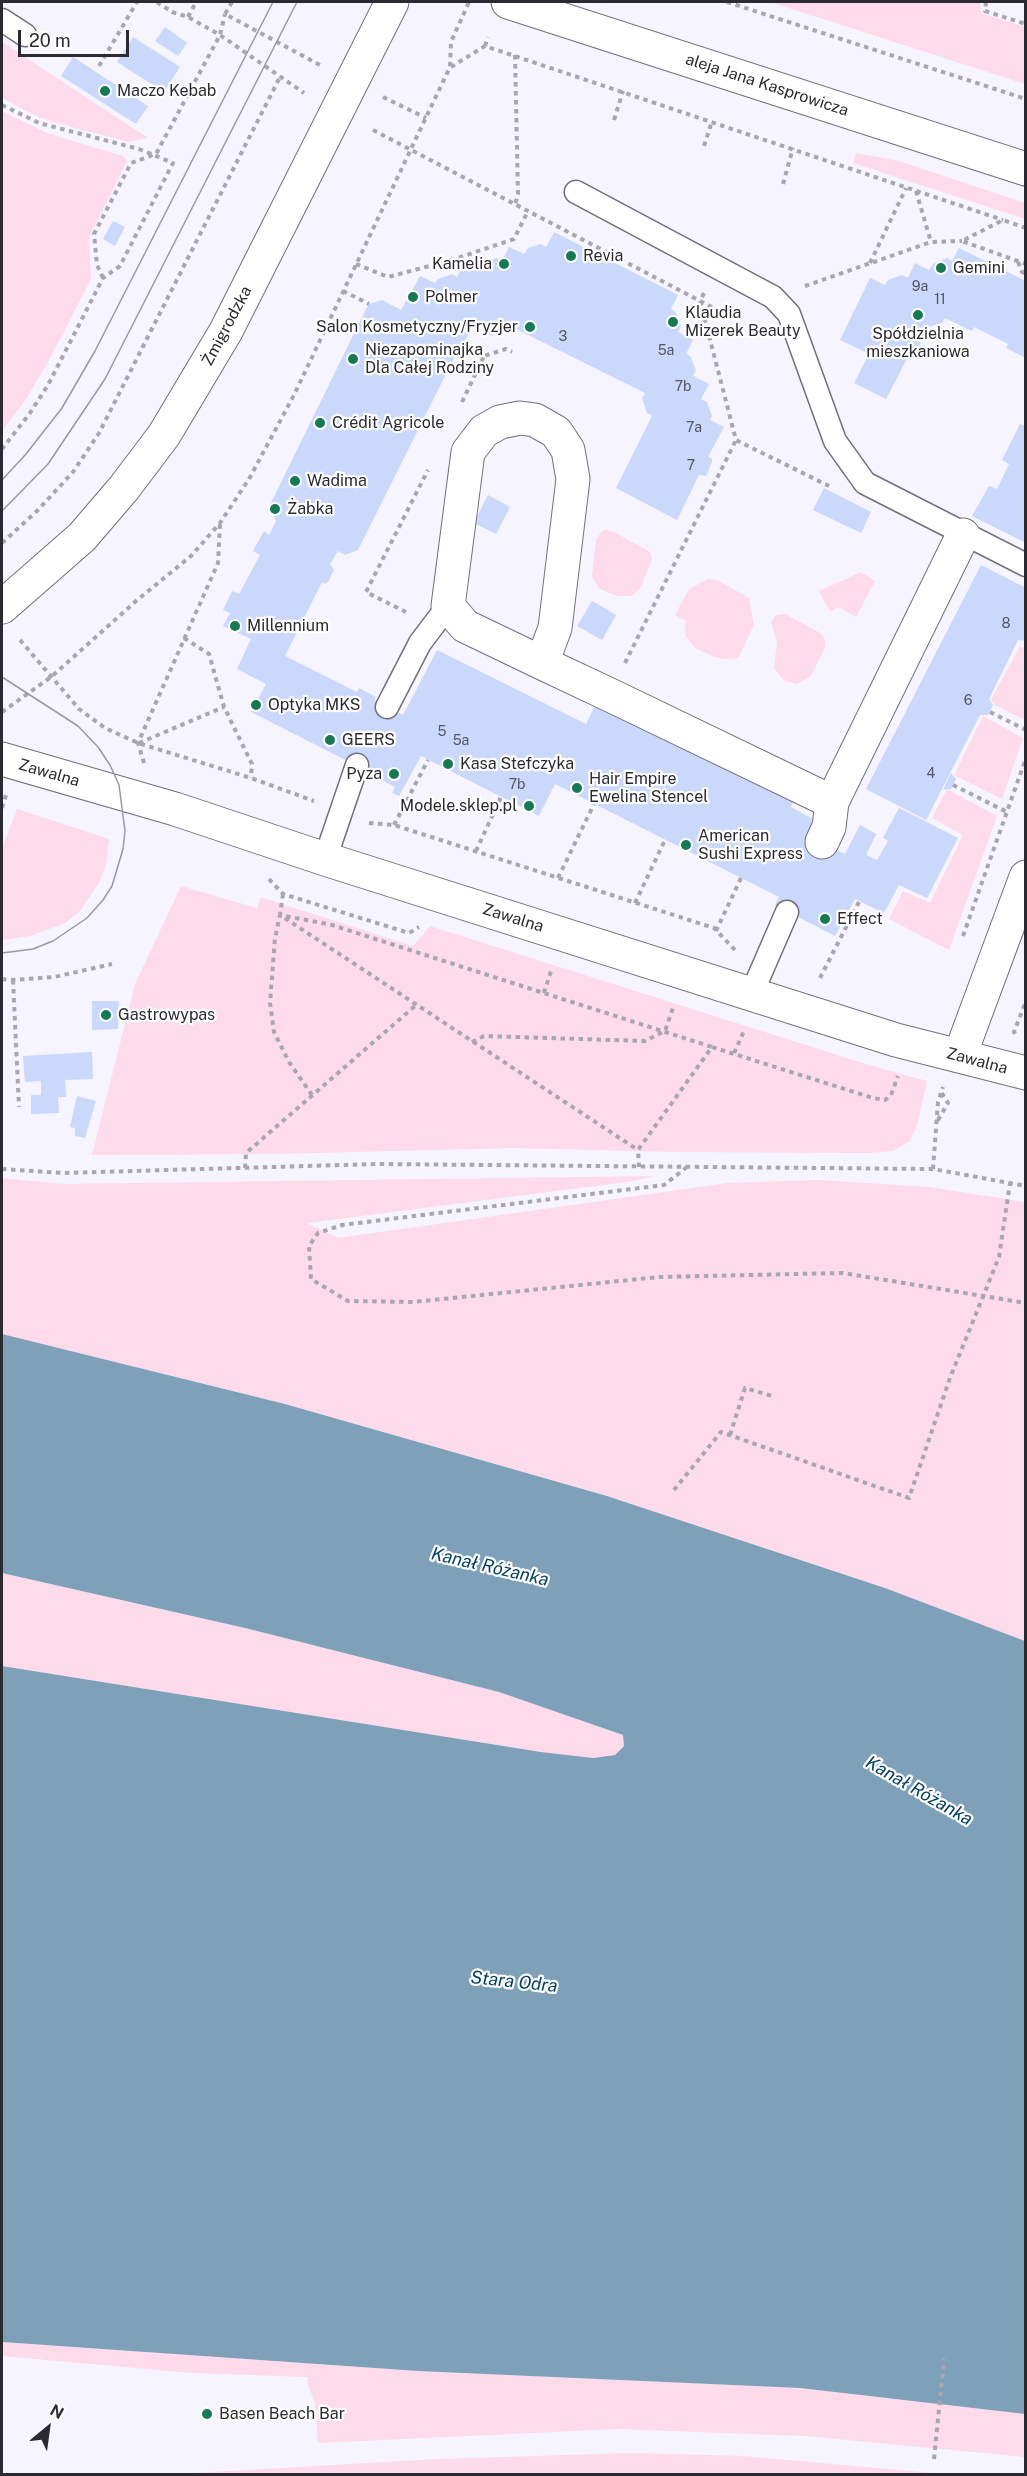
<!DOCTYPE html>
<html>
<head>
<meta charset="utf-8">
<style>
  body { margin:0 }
  #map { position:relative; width:1027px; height:2476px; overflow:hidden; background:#f6f4fe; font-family:"Public Sans",sans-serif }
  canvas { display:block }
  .frame { position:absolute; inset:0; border:3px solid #2b2a30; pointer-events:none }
  .north { position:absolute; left:18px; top:2398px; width:60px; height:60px; -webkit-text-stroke:4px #fff; paint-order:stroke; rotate:29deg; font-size:16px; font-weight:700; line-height:24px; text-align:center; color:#2b2a30 }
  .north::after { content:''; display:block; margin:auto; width:21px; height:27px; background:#2b2a30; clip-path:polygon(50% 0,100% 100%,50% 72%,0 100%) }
  .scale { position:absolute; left:18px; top:30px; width:111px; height:27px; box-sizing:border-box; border:3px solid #2b2a30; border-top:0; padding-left:8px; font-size:18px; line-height:21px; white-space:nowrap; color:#2b2a30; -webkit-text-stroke:4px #fff; paint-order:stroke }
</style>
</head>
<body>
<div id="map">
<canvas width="1027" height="2476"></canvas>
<div class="frame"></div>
<div class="north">N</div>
<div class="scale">20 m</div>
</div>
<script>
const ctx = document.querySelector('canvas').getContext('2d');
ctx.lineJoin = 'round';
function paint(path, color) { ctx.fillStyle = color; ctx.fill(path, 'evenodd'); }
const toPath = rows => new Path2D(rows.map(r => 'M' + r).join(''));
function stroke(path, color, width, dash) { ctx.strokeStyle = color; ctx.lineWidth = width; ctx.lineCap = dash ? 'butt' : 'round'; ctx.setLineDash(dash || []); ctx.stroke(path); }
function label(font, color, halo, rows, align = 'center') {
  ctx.font = font + ' "Public Sans",sans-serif'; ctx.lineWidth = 4.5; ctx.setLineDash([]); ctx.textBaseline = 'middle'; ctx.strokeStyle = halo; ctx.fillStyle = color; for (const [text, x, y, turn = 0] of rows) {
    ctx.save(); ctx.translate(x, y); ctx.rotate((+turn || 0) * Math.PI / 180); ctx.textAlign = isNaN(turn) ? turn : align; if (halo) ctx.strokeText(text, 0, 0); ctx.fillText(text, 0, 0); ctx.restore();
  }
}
const green = toPath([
  [770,2,980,2,981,13,1025,27,1025,84],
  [2,42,148,138,129,142,75,128,38,117,2,98],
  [2,111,47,133,123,156,127,161,89,237,91,279,47,364,24,402,2,431],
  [856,153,899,161,1025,203,1025,219,853,163],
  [606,530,614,532,650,552,652,559,641,587,632,596,618,596,607,592,599,588,592,577,596,540,601,532],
  [861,572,875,581,856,617,838,607,830,612,819,591],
  [708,579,717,580,749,598,754,625,738,658,724,659,712,656,695,648,685,635,686,621,675,615,689,589],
  [785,614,822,634,825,640,825,648,810,677,797,684,784,680,774,669,777,641,771,622,776,615],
  [1020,646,1025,649,1025,720,995,705,991,700],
  [983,716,1023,738,1002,799,954,775],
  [947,789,997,816,949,950,889,919,903,891,930,903,963,835,932,818],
  [17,809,109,839,106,864,100,881,80,911,65,923,30,936,2,940,2,848],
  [181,886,257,908,260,897,413,946,430,926,869,1065,927,1081,917,1125,909,1142,893,1151,867,1153,677,1152,513,1148,274,1154,92,1155,135,984],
  [654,1176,634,1181,307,1223,338,1238,728,1183,819,1180,929,1187,1025,1202,1025,1641,885,1588,607,1496,285,1404,2,1334,2,1178,63,1184],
  [2,1573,245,1628,499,1692,623,1735,624,1746,615,1755,593,1758,541,1752,2,1666],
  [2,2342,418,2371,800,2388,1025,2414,1025,2457,805,2436,617,2429,318,2443,315,2403,308,2385,307,2377,192,2373,2,2356],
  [631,2453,743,2456,944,2474,174,2474,440,2459]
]);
const water = toPath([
  [2,1334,285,1404,607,1496,885,1588,1025,1641,1025,2414,800,2388,418,2371,2,2342,2,1666,541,1752,593,1758,615,1755,624,1746,623,1735,499,1692,245,1628,2,1573]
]);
const building = toPath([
  [165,27,187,43,178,56,155,41],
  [133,37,180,67,164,92,117,62],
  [73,57,148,106,136,124,61,76],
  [113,221,125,227,115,246,103,239],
  [554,232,678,295,671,309,675,312,681,326,678,332,693,340,686,354,690,356,696,370,693,376,709,384,701,399,707,402,712,416,710,420,724,427,708,457,712,459,712,462,706,476,699,475,677,520,616,488,652,416,647,413,642,398,645,393,510,326,492,336,485,332,489,326,477,320,455,356,358,550,345,555,338,551,330,564,334,570,328,582,325,584,322,582,285,656,357,692,359,688,376,697,374,700,403,715,437,650,586,724,597,701,794,799,791,807,818,822,810,836,845,854,860,825,876,834,866,855,877,860,888,841,883,838,899,808,958,838,927,898,899,885,884,913,855,899,835,936,775,905,779,897,555,784,539,816,421,756,399,796,392,793,395,787,372,775,373,774,251,712,266,684,237,669,251,639,223,626,230,613,223,610,232,591,239,594,260,555,253,551,264,531,269,535,276,521,269,507,365,311,369,304,382,300,401,310,420,276,435,283,438,279,452,274,457,277,465,261,480,269,483,263,496,258,502,261,509,247,524,254,528,248,541,244,546,247],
  [959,248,1026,281,1026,358,1006,348,1008,344,974,327,972,331,945,318,942,323,928,327,924,326,917,339,921,343,914,356,909,355,886,399,854,383,869,354,840,340,870,278,885,285,888,280,902,275,908,278,915,263,929,270,933,264,947,258,952,261],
  [1020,424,1026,426,1026,543,972,516,989,486,997,489,1009,464,1002,460],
  [824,488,871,512,861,533,813,510],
  [488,495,510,507,496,534,474,523],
  [981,565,1026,588,1026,641,1018,640,989,699,993,705,988,715,980,715,926,820,866,789],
  [592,601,616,615,602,640,577,626],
  [951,773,956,779,951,789,943,790],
  [92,1001,119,1001,118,1029,92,1030],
  [92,1052,93,1079,65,1080,66,1097,58,1097,59,1113,31,1114,31,1095,41,1095,41,1081,25,1082,23,1056],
  [77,1096,96,1101,85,1138,75,1136,75,1128,70,1127]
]);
const path = toPath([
  [157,2,172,12,188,17,220,35,304,93],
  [232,2,225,14,320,65],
  [727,2,1026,99],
  [986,2,985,11,1026,24],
  [188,17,196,2],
  [485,46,488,37],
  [515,55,518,194,515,205],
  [99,66,137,2],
  [451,67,485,46,1003,220],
  [383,97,426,118],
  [2,105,39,123,139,149,173,163,120,266,103,278,48,385,30,413,2,449],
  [614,120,623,91],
  [373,130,725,314,733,311],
  [704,146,712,121],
  [783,184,793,148],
  [916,191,931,242],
  [1026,228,1003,220,962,241,1026,264],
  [1018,262,1022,272,1026,274],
  [870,263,906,188],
  [356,264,388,277,452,260,514,239,528,211],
  [103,278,97,265,94,234,131,163,156,154,220,35,225,14],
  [805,286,931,242,962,241],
  [343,291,369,304],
  [704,293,700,301,736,440,829,486],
  [459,350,484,356,506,349,512,352],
  [462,402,484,356],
  [2,543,37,511,73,472,99,433,280,77],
  [406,612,366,592,428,470],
  [184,638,209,654,224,707,252,764,251,778],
  [20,640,79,709,105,728,138,743,251,778,314,801],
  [625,663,736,440],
  [2,712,51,677,136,601,191,556,220,523,249,479,294,395,450,67,451,42,469,2],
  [990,712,1026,730],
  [139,743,224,707],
  [144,763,138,743,218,563,220,524],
  [953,785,1007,812],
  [2,808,6,795],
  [369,823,394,825,714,928,735,950],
  [394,825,428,760],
  [476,851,501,797],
  [558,878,594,804],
  [269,879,283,894,409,933,419,927],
  [283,894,280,915,638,1150],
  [635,903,665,840],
  [716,931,741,878],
  [963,936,1026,758],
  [820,978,859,902],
  [2,979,13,980,54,977,112,964],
  [13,980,19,1107],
  [544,993,552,968],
  [1015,1034,1014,1032,1026,1001],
  [472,1042,484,1036,645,1041,665,1031,674,1005],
  [734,1053,745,1029],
  [312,1095,289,1062,274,1032,270,1003,275,938,280,915,332,925,712,1047],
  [938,1120,948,1103,941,1092],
  [639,1167,638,1150,712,1047,873,1098,885,1100,891,1095,898,1076],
  [687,1167,664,1185,342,1225,318,1233,309,1246,311,1279,348,1301,413,1302,659,1277,843,1273,1026,1303],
  [245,1168,246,1153,415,1006],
  [2,1169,63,1173,377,1164,933,1169,1026,1186],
  [933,1169,938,1102,943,1087],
  [730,1435,745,1388,772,1396],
  [674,1490,721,1432,909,1498,950,1378,999,1257,1010,1183],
  [934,2459,944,2359]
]);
const service = toPath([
  [2,20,25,35],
  [576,192,773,297,789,314,835,441,865,483,1026,565],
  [387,707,420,643,448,606],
  [325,859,357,765],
  [751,995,787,912]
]);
const minor = toPath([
  [542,663,555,628,573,479,568,450,556,432,535,420,520,418,500,422,484,431,468,452,448,606,465,626,542,663,610,695,832,802],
  [2,759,175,809,325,859,896,1040,1026,1073],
  [822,842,829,827,832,802,963,535],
  [960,1055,1026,877]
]);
const tertiary = toPath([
  [508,2,1026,169],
  [2,607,82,537,124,488,164,435,226,331,392,2]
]);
const tram = toPath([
  [2,480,26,454,62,408,95,351,273,2],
  [2,511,48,464,105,379,297,2],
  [2,677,78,726,98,747,110,765,119,785,125,831,123,849,112,886,103,900,87,918,53,941,33,949,2,953]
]);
const markers = [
  [105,91,6,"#147a53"],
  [571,256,6,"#147a53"],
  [504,264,6,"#147a53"],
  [941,268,6,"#147a53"],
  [413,297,6,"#147a53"],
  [918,315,6,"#147a53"],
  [673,322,6,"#147a53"],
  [530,327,6,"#147a53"],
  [353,359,6,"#147a53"],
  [320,423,6,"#147a53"],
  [295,481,6,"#147a53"],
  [275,509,6,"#147a53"],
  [235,626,6,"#147a53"],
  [256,705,6,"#147a53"],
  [330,740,6,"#147a53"],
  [448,764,6,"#147a53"],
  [394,774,6,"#147a53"],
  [577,788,6,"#147a53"],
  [529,806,6,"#147a53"],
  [686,845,6,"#147a53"],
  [825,919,6,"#147a53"],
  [106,1015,6,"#147a53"],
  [207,2414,6,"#147a53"]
];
const numberNames = [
  ["9a",920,287],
  ["11",940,300],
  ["3",563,337],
  ["5a",666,351],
  ["7b",683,387],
  ["7a",694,428],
  ["7",691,466],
  ["8",1006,624],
  ["6",968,701],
  ["5",442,732],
  ["5a",461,741],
  ["4",931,774],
  ["7b",517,785]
];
const streetNames = [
  ["aleja Jana Kasprowicza",767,85,18],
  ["Żmigrodzka",227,326,-62],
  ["Zawalna",49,773,16],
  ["Zawalna",513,918,17],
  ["Zawalna",977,1061,15]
];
const poiNames = [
  ["Maczo Kebab",117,91],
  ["Revia",583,256],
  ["Kamelia",492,264,"right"],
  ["Gemini",953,268],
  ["Polmer",425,297],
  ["Klaudia",685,313],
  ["Mizerek Beauty",685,331],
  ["Salon Kosmetyczny/Fryzjer",518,327,"right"],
  ["Spółdzielnia",918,334,"center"],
  ["mieszkaniowa",918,352,"center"],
  ["Niezapominajka",365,350],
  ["Dla Całej Rodziny",365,368],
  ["Crédit Agricole",332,423],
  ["Wadima",307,481],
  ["Żabka",287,509],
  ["Millennium",247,626],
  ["Optyka MKS",268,705],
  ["GEERS",342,740],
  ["Kasa Stefczyka",460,764],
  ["Pyza",382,774,"right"],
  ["Hair Empire",589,779],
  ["Ewelina Stencel",589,797],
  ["Modele.sklep.pl",517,806,"right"],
  ["American",698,836],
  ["Sushi Express",698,854],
  ["Effect",837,919],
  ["Gastrowypas",118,1015],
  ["Basen Beach Bar",219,2414]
];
const waterNames = [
  ["Kanał Różanka",490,1567,13],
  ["Kanał Różanka",919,1791,30],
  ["Stara Odra",514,1982,6]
];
paint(green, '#fddbeb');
paint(water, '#7fa0b9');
paint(building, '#cad8fc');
stroke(service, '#716f7c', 25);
stroke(minor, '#716f7c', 35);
stroke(tertiary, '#716f7c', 35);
stroke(path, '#a8a6af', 4, [4.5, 4.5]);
stroke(service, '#fff', 22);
stroke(minor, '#fff', 33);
stroke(tertiary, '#fff', 33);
stroke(tram, '#9a99a1', 1.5);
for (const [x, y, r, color] of markers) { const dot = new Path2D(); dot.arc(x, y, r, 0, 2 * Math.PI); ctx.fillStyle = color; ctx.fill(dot); stroke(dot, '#fff', 2); }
label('14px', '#535663', null, numberNames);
label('16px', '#2b2a30', '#fff', streetNames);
label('16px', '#2b2a30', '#fff', poiNames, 'left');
label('italic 18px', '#044164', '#fff', waterNames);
</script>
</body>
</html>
